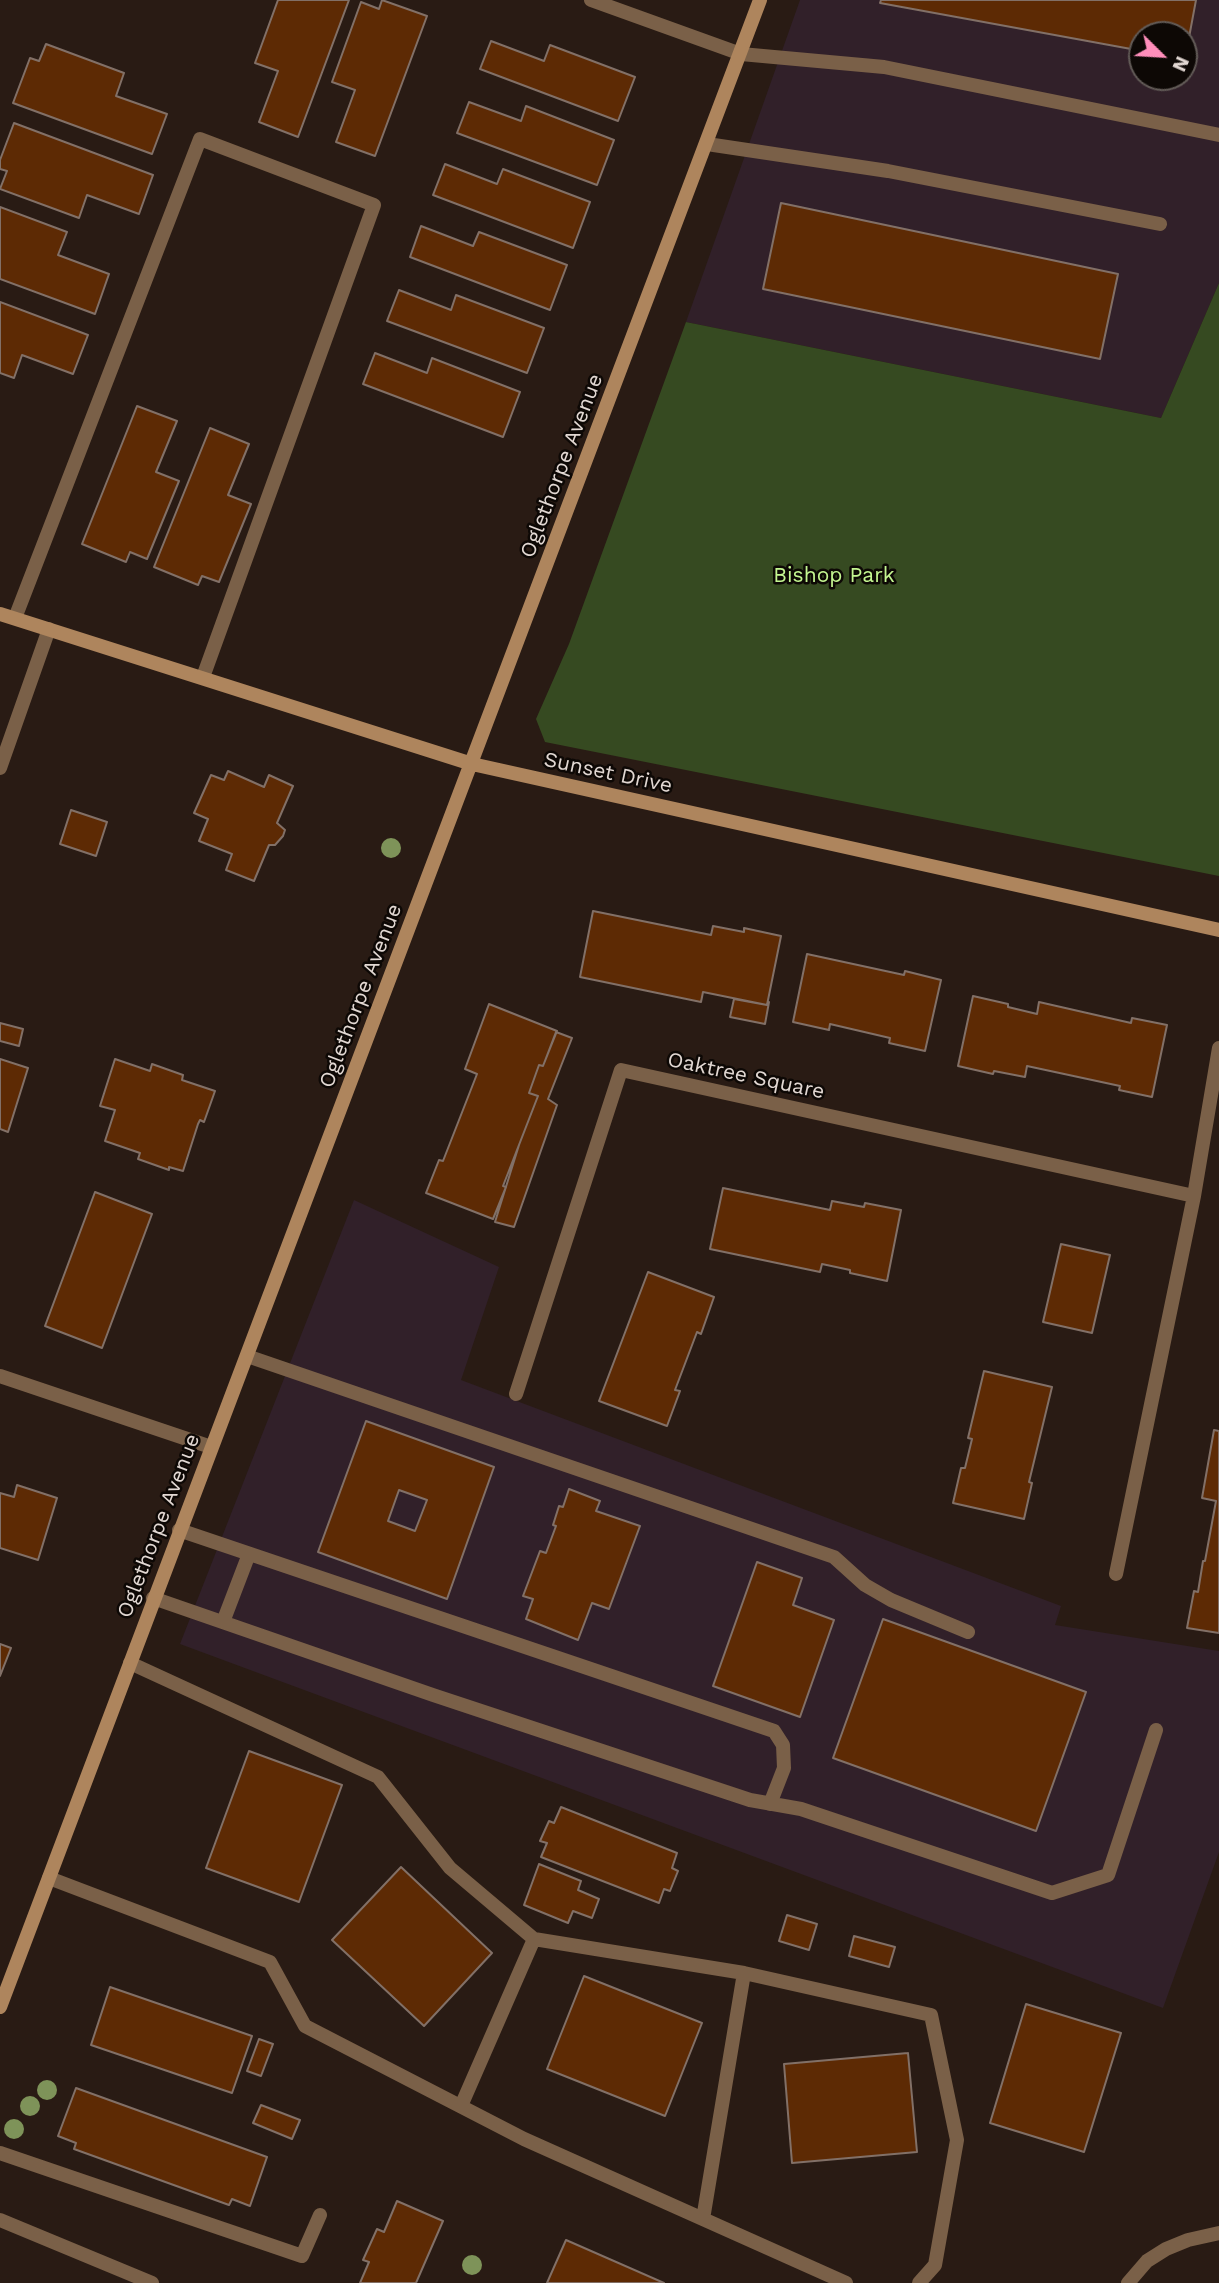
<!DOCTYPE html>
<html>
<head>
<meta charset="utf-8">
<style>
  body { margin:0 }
  #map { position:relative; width:1219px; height:2283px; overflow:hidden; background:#291b14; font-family:"Work Sans",sans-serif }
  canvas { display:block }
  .north { position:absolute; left:1128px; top:21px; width:70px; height:70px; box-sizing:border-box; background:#0d0805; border:2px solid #625b57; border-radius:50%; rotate:114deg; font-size:19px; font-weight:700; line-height:28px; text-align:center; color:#e2d8d3 }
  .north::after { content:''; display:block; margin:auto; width:24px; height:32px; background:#ff8ebb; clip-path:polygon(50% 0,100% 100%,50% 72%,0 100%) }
</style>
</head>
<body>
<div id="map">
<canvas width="1219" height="2283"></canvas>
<div class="north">N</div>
</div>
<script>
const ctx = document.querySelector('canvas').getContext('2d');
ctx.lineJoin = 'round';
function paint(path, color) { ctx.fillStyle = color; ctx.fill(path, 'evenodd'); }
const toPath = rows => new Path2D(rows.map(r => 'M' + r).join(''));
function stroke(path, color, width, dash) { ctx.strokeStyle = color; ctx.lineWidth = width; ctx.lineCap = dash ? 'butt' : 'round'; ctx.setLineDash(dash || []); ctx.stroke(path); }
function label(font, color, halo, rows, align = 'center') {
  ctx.font = font + ' "Work Sans",sans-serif'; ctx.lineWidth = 5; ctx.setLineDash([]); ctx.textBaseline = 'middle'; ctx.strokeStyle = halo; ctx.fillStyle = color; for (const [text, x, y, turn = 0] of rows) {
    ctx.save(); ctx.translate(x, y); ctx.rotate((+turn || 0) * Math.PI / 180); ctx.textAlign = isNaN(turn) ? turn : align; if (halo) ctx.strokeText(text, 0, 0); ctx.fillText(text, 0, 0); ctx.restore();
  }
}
const commercial = toPath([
  [800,0,1219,0,1219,283,1161,418,686,322],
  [1142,35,1184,35,1184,77,1142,77],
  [354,1200,499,1267,461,1380,1061,1606,1055,1625,1219,1651,1219,1852,1163,2008,180,1644]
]);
const green = toPath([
  [1219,283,1219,876,545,742,536,719,569,644,686,322,1161,418]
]);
const building = toPath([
  [278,0,349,0,298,137,259,122,278,71,255,63,278,0],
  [382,0,427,16,375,156,336,142,355,90,332,82,361,2,379,9,382,0],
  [881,0,1196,0,1185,59,1184,35,1142,35,1142,51,880,3,881,0],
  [491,41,544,61,550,45,635,77,618,121,480,69,491,41],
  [46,44,124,73,116,96,167,114,152,154,13,103,30,58,39,61,46,44],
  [469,102,521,121,526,106,614,140,597,185,457,133,469,102],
  [14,123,153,175,139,214,87,195,79,218,0,189,7,171,0,169,0,160,14,123],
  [445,164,497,184,503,169,590,202,573,248,433,195,445,164],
  [781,203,1118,274,1100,359,763,289,781,203],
  [0,207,67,232,58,255,109,274,95,314,0,279,0,207],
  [421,226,473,246,479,232,567,265,550,310,410,257,421,226],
  [399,290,451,310,456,295,544,328,527,373,387,321,399,290],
  [0,302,88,335,73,374,22,355,14,378,0,373,0,302],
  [375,353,427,373,432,358,520,392,503,437,363,384,375,353],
  [137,406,177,421,156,472,179,481,147,559,130,552,126,562,82,544,137,406],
  [210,428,249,444,228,495,251,504,219,582,202,576,198,585,154,567,210,428],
  [228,771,264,787,269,775,293,786,277,823,285,830,283,836,275,845,269,845,254,881,226,870,232,854,199,841,208,819,194,813,211,775,224,780,228,771],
  [71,810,107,822,96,856,60,844,71,810],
  [593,911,711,935,713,926,744,932,744,928,781,936,767,1005,703,992,701,1002,580,977,593,911],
  [807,954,904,975,905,971,941,980,925,1051,889,1043,890,1038,830,1024,829,1030,793,1022,807,954],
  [973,996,1008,1004,1008,1007,1037,1014,1039,1002,1131,1023,1132,1018,1167,1025,1152,1097,1119,1090,1120,1086,1027,1066,1025,1077,994,1071,993,1074,958,1066,973,996],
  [734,999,767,1005,769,1002,765,1024,730,1017,734,999],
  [489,1004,557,1031,543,1066,539,1065,529,1093,538,1096,503,1186,506,1187,493,1219,426,1193,439,1160,443,1161,477,1074,465,1069,489,1004],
  [0,1023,23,1029,19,1046,0,1041,0,1023],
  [556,1032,572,1038,548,1099,557,1105,514,1227,495,1222,519,1145,538,1096,529,1093,539,1065,543,1066,556,1032],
  [0,1059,28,1068,8,1132,0,1129,0,1059],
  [115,1059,150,1071,152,1064,183,1075,182,1080,215,1091,204,1122,200,1120,198,1124,183,1171,169,1167,169,1170,138,1159,140,1153,105,1141,115,1110,100,1106,115,1059],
  [723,1188,830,1210,832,1201,864,1207,865,1203,901,1210,887,1281,850,1273,850,1270,822,1264,820,1272,710,1249,723,1188],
  [95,1192,152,1214,102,1348,45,1326,95,1192],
  [1061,1244,1110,1255,1092,1333,1043,1322,1061,1244],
  [648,1272,714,1297,701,1334,697,1332,675,1390,680,1391,667,1426,599,1401,648,1272],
  [984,1371,1052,1387,1029,1482,1032,1483,1024,1519,953,1503,961,1468,965,1468,972,1439,968,1438,984,1371],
  [366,1421,494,1467,447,1599,318,1552,366,1421],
  [399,1490,427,1500,415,1531,388,1521,399,1490],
  [1214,1430,1219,1431,1219,1633,1187,1628,1194,1591,1198,1592,1203,1561,1205,1561,1216,1501,1202,1498,1214,1430],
  [17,1485,57,1498,38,1560,0,1548,0,1493,14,1497,17,1485],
  [569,1489,600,1501,596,1511,640,1526,609,1609,592,1603,578,1640,526,1619,533,1599,523,1596,540,1551,546,1553,556,1526,553,1525,559,1506,563,1507,569,1489],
  [757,1562,802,1578,793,1605,834,1620,800,1717,713,1686,757,1562],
  [883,1619,1086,1692,1036,1831,833,1758,883,1619],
  [0,1644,11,1648,0,1676,0,1644],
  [249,1751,342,1785,299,1902,206,1868,249,1751],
  [561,1807,677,1853,672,1868,678,1871,670,1891,664,1889,659,1903,541,1857,547,1843,540,1841,549,1821,554,1823,561,1807],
  [539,1864,581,1881,578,1890,599,1899,592,1918,573,1911,568,1923,524,1905,539,1864],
  [401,1867,492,1953,424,2026,332,1940,401,1867],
  [787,1915,817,1924,809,1950,779,1941,787,1915],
  [854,1936,895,1947,889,1967,849,1956,854,1936],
  [584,1976,702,2023,665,2116,547,2069,584,1976],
  [110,1987,252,2036,232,2093,91,2045,110,1987],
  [1026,2004,1121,2033,1084,2152,990,2123,1026,2004],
  [259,2039,273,2044,261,2076,247,2071,259,2039],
  [908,2053,917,2152,792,2163,784,2064,908,2053],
  [76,2088,267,2157,250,2206,232,2199,229,2205,74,2149,76,2143,58,2136,76,2088],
  [261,2105,300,2120,292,2139,253,2123,261,2105],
  [397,2201,443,2221,416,2283,360,2283,369,2262,363,2260,377,2229,384,2232,397,2201],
  [566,2240,664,2283,547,2283,566,2240]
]);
const lane = toPath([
  [741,54,884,67,1219,135],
  [707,144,888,171,1160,224],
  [15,618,200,139,374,205,203,677],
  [0,768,49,629],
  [247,1356,834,1557,865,1585,891,1600,968,1632],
  [179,1530,774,1731,783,1745,784,1768,770,1804],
  [153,1598,433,1695,608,1753,750,1800,801,1809,1052,1893,1108,1875,1156,1730],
  [223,1622,249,1554],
  [130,1663,378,1777,450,1868,534,1939,744,1973,931,2015,957,2140,935,2265,919,2283],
  [49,1878,270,1962,305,2026,524,2139,846,2283],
  [461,2106,534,1939],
  [0,2153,302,2256,320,2215],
  [703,2219,744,1973],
  [0,2220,152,2283]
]);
const street = toPath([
  [591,0,741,54],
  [0,1376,211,1447],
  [516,1394,621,1070,1194,1196],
  [1116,1574,1194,1196,1219,1048],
  [1128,2283,1147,2261,1166,2249,1188,2240,1219,2233]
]);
const secondary = toPath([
  [0,614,472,764,1219,930],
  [0,2007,760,0]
]);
const trees = [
  [391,848],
  [47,2090],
  [30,2106],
  [14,2129],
  [472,2265]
];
const streetNames = [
  ["Oglethorpe Avenue",562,466,-69],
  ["Sunset Drive",608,773,12],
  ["Oglethorpe Avenue",361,996,-69],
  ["Oaktree Square",746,1076,12],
  ["Oglethorpe Avenue",159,1526,-69]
];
const parkNames = [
  ["Bishop Park",834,576]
];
paint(commercial, '#312029');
paint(green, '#364a21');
paint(building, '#5d2a04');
stroke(building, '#827067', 2);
stroke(lane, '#7a6048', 14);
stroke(street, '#7a6048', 14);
stroke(secondary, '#ae855d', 14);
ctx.fillStyle = '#7e9359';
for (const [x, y] of trees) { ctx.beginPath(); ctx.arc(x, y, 10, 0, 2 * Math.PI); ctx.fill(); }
label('21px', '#e2d8d3', '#0d0805', streetNames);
label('21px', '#c4f691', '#0d0805', parkNames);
</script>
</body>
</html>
